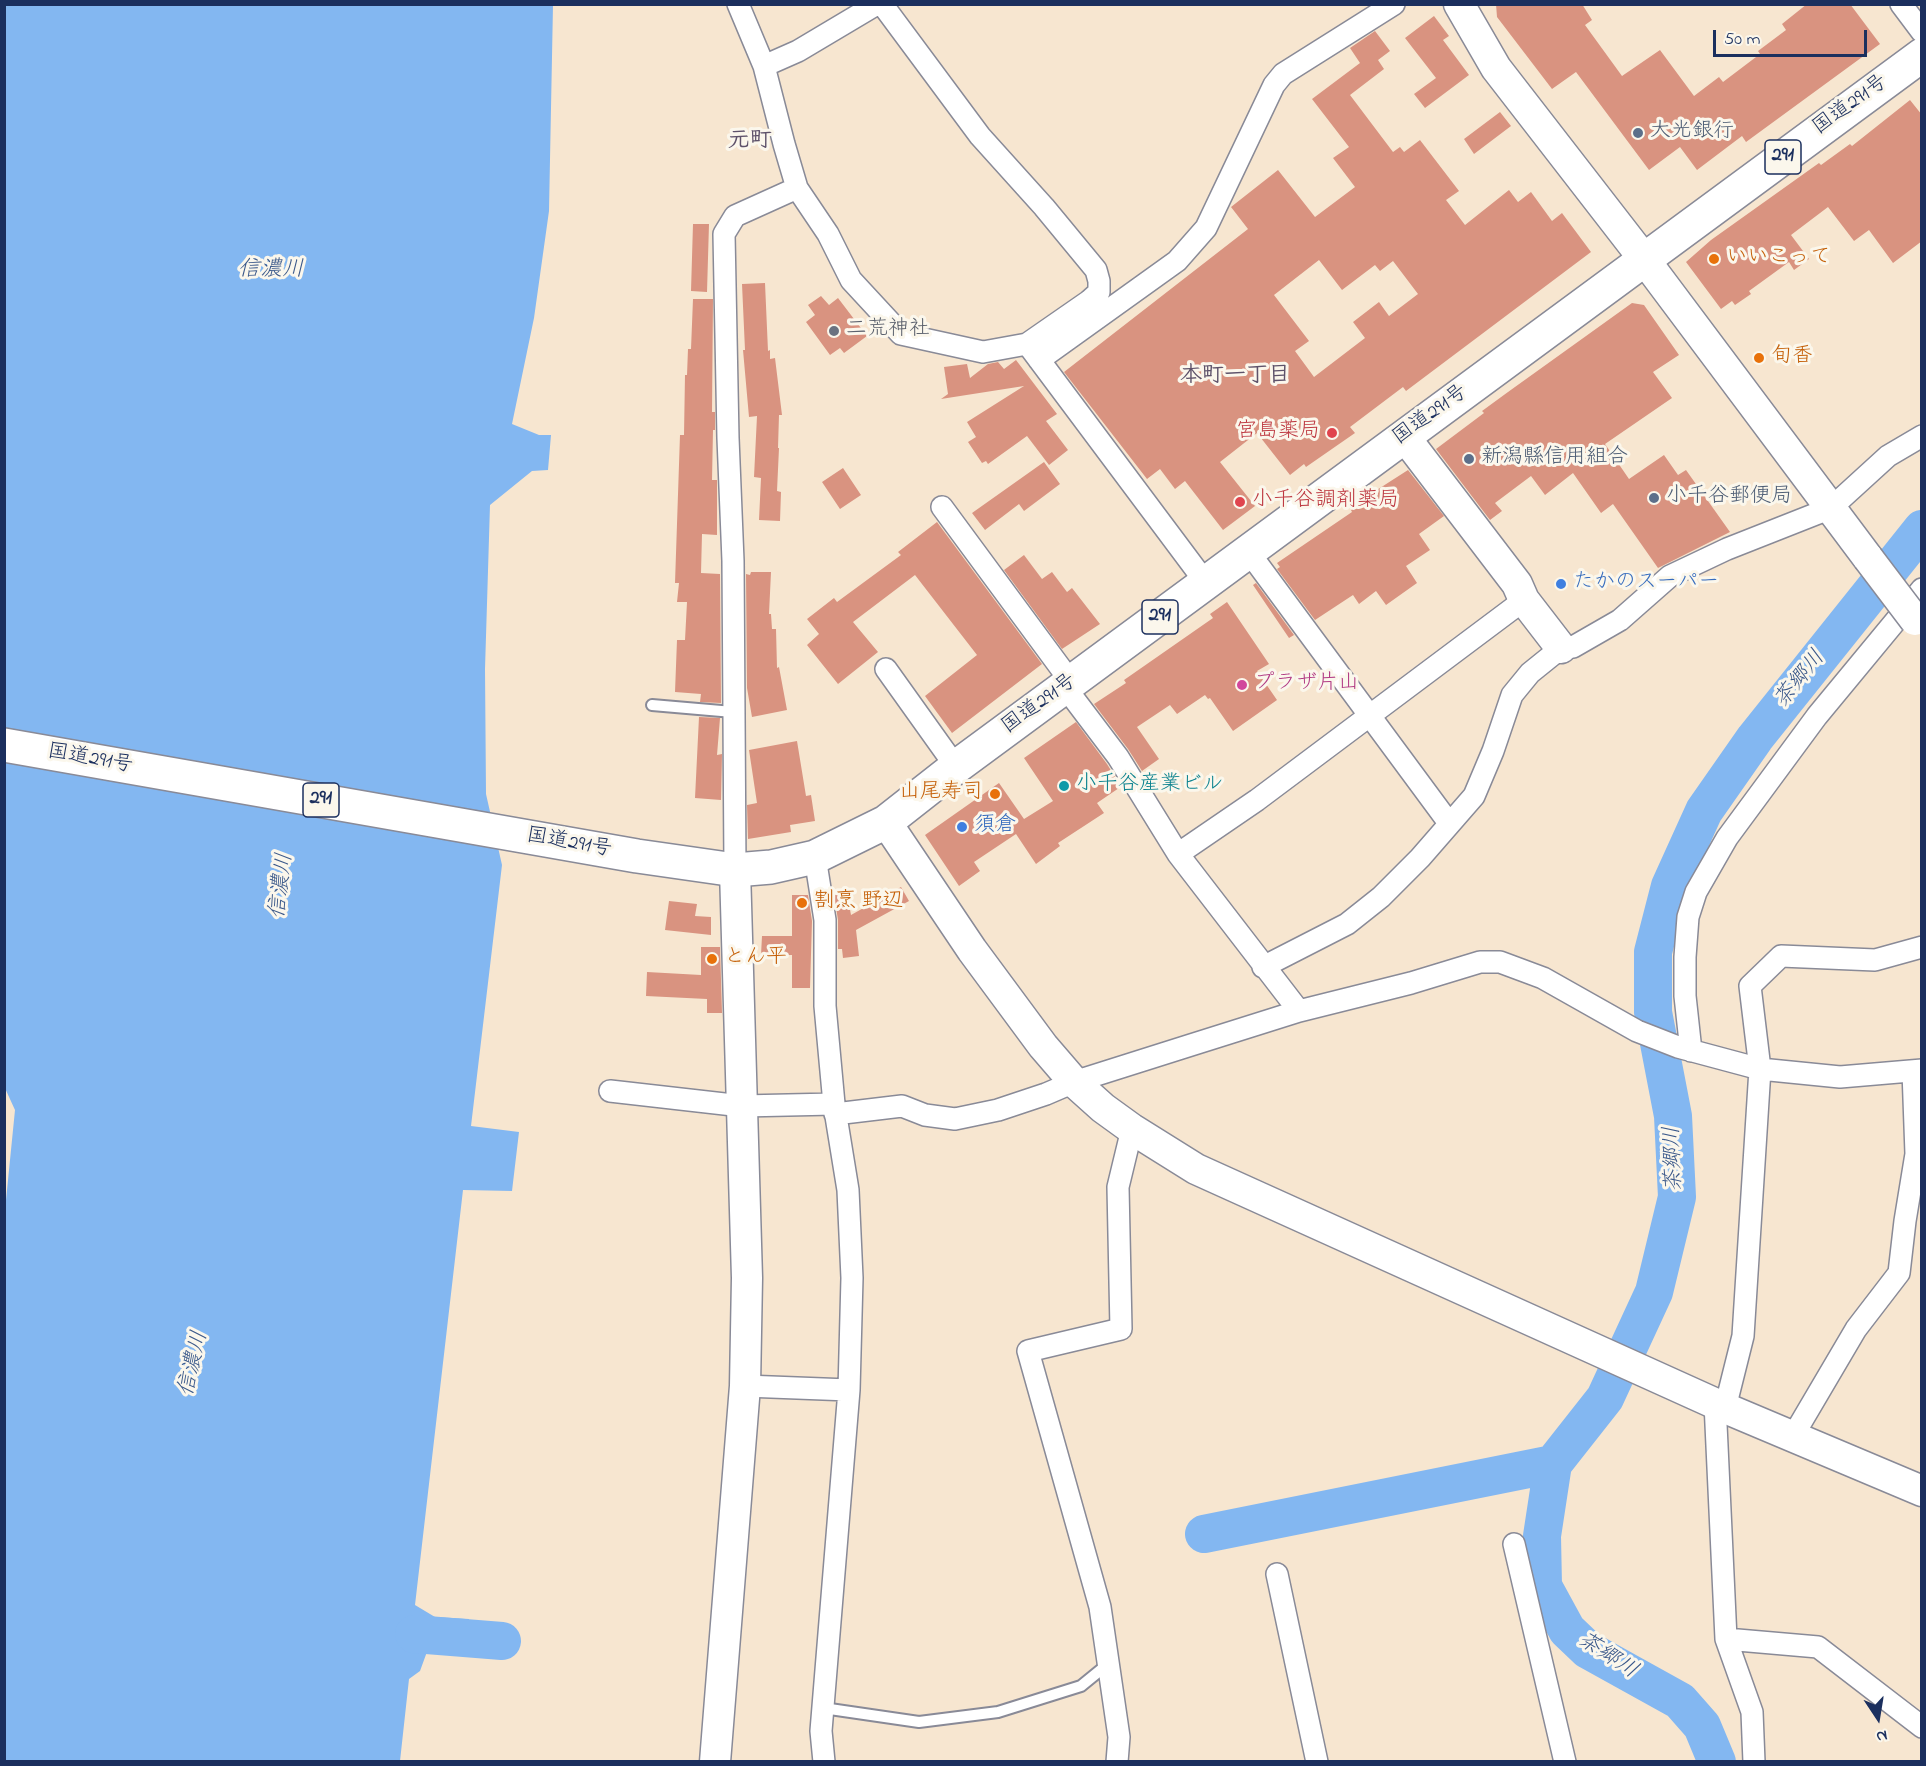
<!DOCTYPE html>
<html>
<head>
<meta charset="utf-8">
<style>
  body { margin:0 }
  #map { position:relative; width:1926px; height:1766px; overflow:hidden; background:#f7e6d0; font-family:"Indie Flower",sans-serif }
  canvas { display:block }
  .frame { position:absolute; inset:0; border:6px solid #1b2f5e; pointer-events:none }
  .north { position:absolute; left:1848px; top:1688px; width:60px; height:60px; -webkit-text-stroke:4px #fbf7ec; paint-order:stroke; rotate:168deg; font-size:16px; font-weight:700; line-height:24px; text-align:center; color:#1b2f5e }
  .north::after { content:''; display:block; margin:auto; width:21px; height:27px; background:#1b2f5e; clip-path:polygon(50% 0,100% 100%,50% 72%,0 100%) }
  .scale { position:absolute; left:1713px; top:30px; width:154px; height:27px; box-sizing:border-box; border:3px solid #1b2f5e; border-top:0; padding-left:8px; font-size:18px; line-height:21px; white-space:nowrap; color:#1b2f5e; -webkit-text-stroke:4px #fbf7ec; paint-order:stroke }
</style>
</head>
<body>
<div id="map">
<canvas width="1926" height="1766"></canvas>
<div class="frame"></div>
<div class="north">N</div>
<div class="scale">50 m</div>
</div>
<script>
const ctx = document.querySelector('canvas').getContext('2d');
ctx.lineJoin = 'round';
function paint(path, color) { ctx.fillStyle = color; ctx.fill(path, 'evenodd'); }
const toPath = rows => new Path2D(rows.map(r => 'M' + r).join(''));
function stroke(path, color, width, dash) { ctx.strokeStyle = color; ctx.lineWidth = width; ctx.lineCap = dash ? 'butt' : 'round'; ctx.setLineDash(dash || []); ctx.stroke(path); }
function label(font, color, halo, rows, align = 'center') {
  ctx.font = font + ' "Indie Flower","Klee One",sans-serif'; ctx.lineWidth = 6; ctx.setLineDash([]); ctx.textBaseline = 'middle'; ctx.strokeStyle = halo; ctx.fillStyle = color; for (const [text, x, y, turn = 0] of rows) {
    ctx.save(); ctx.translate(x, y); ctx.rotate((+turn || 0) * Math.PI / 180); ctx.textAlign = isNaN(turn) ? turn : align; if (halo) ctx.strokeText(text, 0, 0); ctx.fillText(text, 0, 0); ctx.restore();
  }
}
const water = toPath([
  [5,5,553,5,549,211,534,318,512,424,539,435,551,435,548,470,532,471,490,505,485,669,486,794,502,865,471,1126,519,1132,512,1191,463,1190,415,1605,435,1617,469,1619,464,1655,428,1649,420,1671,409,1679,400,1761,5,1762,4,1220,15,1110,4,1086]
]);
const river = toPath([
  [1204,1534,1553,1464],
  [414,1634,502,1641],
  [1717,1762,1702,1726,1680,1701,1588,1650,1567,1630,1543,1586,1542,1536,1553,1464,1605,1398,1654,1292,1677,1197,1673,1116,1653,1012,1653,952,1670,886,1704,811,1755,738,1922,529]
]);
const building = toPath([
  [1496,4,1582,4,1592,20,1585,25,1622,76,1660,50,1694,96,1719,77,1723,82,1760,54,1758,51,1786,30,1782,24,1807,4,1850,4,1880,44,1746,142,1742,136,1697,170,1680,147,1649,170,1576,72,1552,89,1497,17],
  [1434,16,1449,36,1443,40,1469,75,1425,108,1414,94,1436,78,1405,38],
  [1375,31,1390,51,1378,60,1384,69,1350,95,1393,152,1400,147,1404,152,1420,140,1459,191,1446,200,1465,225,1509,190,1518,202,1531,192,1552,221,1562,213,1591,252,1406,391,1403,387,1350,427,1355,433,1306,467,1304,464,1290,475,1257,433,1220,462,1255,506,1223,530,1185,481,1175,489,1160,469,1147,479,1064,372,1248,229,1231,207,1278,170,1315,217,1355,187,1333,158,1349,147,1312,99,1360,63,1350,48],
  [1319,260,1342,290,1375,265,1380,271,1393,261,1418,294,1389,316,1379,302,1353,322,1365,338,1314,377,1295,351,1309,341,1274,295],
  [1910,100,1922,115,1922,241,1893,263,1869,230,1854,241,1828,207,1791,235,1809,259,1794,270,1789,262,1749,291,1751,294,1735,305,1732,301,1721,309,1686,262,1711,240,1819,163,1821,165,1850,144,1852,146],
  [1500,112,1511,126,1474,154,1464,139],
  [693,224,709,224,707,292,691,291],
  [765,283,768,351,770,350,770,359,775,358,782,415,779,415,778,448,779,448,777,491,781,492,780,521,759,520,761,478,754,477,757,416,749,417,743,350,745,350,742,284],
  [821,296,829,305,838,298,867,336,844,353,840,348,830,355,806,322,815,315,808,305],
  [693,299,713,299,712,412,715,412,715,430,713,430,712,480,717,480,717,535,702,534,701,573,720,574,721,703,700,702,701,694,675,692,677,640,685,640,687,602,677,602,679,583,675,583,680,435,684,435,685,375,687,375,688,349,691,349],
  [1632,303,1644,305,1679,355,1653,372,1672,398,1605,444,1629,479,1664,455,1678,475,1686,470,1730,532,1658,568,1613,504,1601,513,1573,473,1545,495,1531,476,1495,503,1502,511,1490,520,1436,449,1484,413,1482,411,1508,392],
  [1016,360,1057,414,1046,421,1068,450,1049,465,1027,436,988,464,986,461,982,463,968,442,976,437,967,422,1024,386,941,399,948,394,944,367,967,364,970,378,988,364,998,362,1004,369],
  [1044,462,1060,484,1024,511,1019,504,985,530,972,513],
  [843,468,861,495,840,509,822,482],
  [1408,470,1444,516,1419,534,1430,550,1406,566,1417,583,1386,605,1376,591,1359,604,1353,595,1315,620,1277,569,1280,567,1277,563,1352,512,1351,510,1370,497,1369,495],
  [937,522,1042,664,952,733,925,696,977,655,915,575,853,622,878,652,838,684,807,645,819,634,807,619,834,598,837,602,901,555,898,552],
  [1024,555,1042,579,1052,572,1067,592,1072,588,1100,624,1062,649,1004,570],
  [751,572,771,572,769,614,771,614,772,629,776,629,777,668,779,667,787,710,752,717,747,688,746,574,750,575],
  [1256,583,1294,635,1289,638,1253,585],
  [1227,602,1269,664,1257,671,1277,700,1233,731,1210,698,1208,699,1205,695,1177,714,1170,705,1137,727,1159,759,1142,771,1128,749,1094,704,1126,683,1124,680,1213,618,1210,614],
  [699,717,720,718,717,755,722,754,721,800,695,798],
  [1076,722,1107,764,1120,785,1118,787,1119,788,1097,803,1104,813,1058,843,1060,846,1036,864,1016,834,974,862,980,871,959,886,925,835,999,783,1024,819,1053,801,1024,758],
  [797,741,806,796,811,795,815,821,790,825,791,832,748,839,747,805,757,803,749,750],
  [901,887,909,901,856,930,859,956,843,958,842,949,838,949,838,920,834,895,840,895,842,905,849,904,851,915],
  [792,895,808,895,812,921,810,988,792,988,792,955,761,955,762,936,792,936],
  [669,901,697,904,695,916,711,917,711,935,665,930],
  [701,947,720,947,722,1013,707,1013,707,999,646,996,647,972,701,975]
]);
const lane = toPath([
  [652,705,733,712],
  [823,1708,919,1722,998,1712,1081,1686,1108,1664]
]);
const street = toPath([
  [738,4,764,66],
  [877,4,798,51,764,66,784,144,797,188,828,234,851,280,901,334,983,352,1027,344,1089,301,1099,292,1099,281,1096,270,1044,207,980,136,882,4],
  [1901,4,1922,32],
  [1031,349,1206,583],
  [1039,360,1177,261,1206,228,1274,85,1283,74,1394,4],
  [942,507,1071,682],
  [1248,551,1449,823],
  [886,669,956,767],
  [1065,687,1118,757,1178,854,1299,1011],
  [1178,854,1257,800,1524,600],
  [815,857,825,920,825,1006,834,1104,848,1190,852,1278,849,1390,821,1731,824,1762],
  [735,870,733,561,728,438,724,234,735,216,797,188],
  [1263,967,1347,924,1381,897,1420,858,1474,796,1493,751,1512,695,1530,673,1561,648,1573,647,1620,620,1670,576,1727,549,1831,508,1888,456,1922,436],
  [1691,1051,1685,996,1685,957,1688,917,1696,892,1727,838,1817,716,1922,589],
  [610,1091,742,1106,834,1104],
  [835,1114,902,1106,925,1115,955,1119,998,1110,1046,1094,1074,1082,1191,1045,1299,1011,1411,983,1480,962,1500,962,1543,978,1637,1031,1678,1047,1760,1069,1840,1077,1922,1070],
  [745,1386,849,1390],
  [1715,1403,1726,1639,1752,1712,1754,1762],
  [1725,1408,1743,1336,1760,1069,1750,986,1781,956,1875,960,1922,947],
  [1793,1436,1856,1329,1899,1273,1905,1221,1916,1154,1913,1071],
  [1514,1544,1565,1762],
  [1277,1574,1317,1762],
  [1726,1639,1818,1647,1922,1727],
  [1117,1762,1119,1737,1100,1607,1028,1351,1121,1329,1118,1187,1132,1129]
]);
const secondary = toPath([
  [1459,4,1496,68,1644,259,1868,558],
  [1404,436,1517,584,1524,600,1561,648],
  [886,822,972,950,1043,1046,1074,1082,1103,1108,1132,1129,1196,1169,1725,1408,1922,1491],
  [715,1762,745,1386,747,1278,735,870]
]);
const highway = toPath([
  [4,745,637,856,735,870,771,867,815,857,886,822,956,767,1922,55]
]);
const secondaryBridge = toPath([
  [1868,558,1915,620]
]);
const markers = [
  [1638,133,6,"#5c6f8a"],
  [1714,259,6,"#e8710a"],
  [834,331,6,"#6b7280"],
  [1759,358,6,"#e8710a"],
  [1332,433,6,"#e0444e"],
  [1469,459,6,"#5c6f8a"],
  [1654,498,6,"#5c6f8a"],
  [1240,502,6,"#e0444e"],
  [1561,584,6,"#3f7fe0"],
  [1242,685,6,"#d1479c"],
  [1064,786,6,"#0f9aa8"],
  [995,794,6,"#e8710a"],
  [962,827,6,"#3f7fe0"],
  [802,903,6,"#e8710a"],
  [712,959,6,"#e8710a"]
];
const shields = [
  [1783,157,36],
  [1160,617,36],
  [321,800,36]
];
const shieldNames = [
  ["291",1783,157],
  ["291",1160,617],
  ["291",321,800]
];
const streetNames = [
  ["国道291号",1851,106,-36],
  ["国道291号",1431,416,-36],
  ["国道291号",1040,705,-36],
  ["国道291号",90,760,10],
  ["国道291号",569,844,10]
];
const serviceNames = [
  ["大光銀行",1650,133],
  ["新潟縣信用組合",1481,459],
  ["小千谷郵便局",1666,498]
];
const foodNames = [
  ["いいこって",1726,259],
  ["旬香",1771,358],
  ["山尾寿司",983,794,"right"],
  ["割烹 野辺",814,903],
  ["とん平",724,959]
];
const worshipNames = [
  ["二荒神社",846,331]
];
const healthNames = [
  ["宮島薬局",1320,433],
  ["小千谷調剤薬局",1252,502,"left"]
];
const shopNames = [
  ["たかのスーパー",1573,584],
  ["須倉",974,827]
];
const hotelNames = [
  ["プラザ片山",1254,685]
];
const cultureNames = [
  ["小千谷産業ビル",1076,786]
];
const neighbourhoodNames = [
  ["元町",750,142],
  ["本町一丁目",1235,377]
];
const waterNames = [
  ["信濃川",271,271],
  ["茶郷川",1801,680,-51],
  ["信濃川",283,886,-83],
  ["茶郷川",1675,1159,-92],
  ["信濃川",195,1364,-77],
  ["茶郷川",1607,1657,33]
];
paint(water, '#83b7f1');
stroke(river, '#83b7f1', 38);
paint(building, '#d99380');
stroke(lane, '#898a97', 14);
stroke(street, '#898a97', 24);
stroke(secondary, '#898a97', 33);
stroke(highway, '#898a97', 36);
stroke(lane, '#fff', 10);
stroke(street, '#fff', 21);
stroke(secondary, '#fff', 30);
stroke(highway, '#fff', 33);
stroke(secondaryBridge, '#898a97', 33, []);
stroke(secondaryBridge, '#fff', 30);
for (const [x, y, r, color] of markers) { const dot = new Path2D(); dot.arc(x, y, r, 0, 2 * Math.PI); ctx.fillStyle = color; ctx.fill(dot); stroke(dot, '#fbf7ec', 2); }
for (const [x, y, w] of shields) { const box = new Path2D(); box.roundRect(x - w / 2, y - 17, w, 34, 4.5); ctx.fillStyle = '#fbf7ec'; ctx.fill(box); stroke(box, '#1b2f5e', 1.5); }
label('bold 20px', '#1b2f5e', null, shieldNames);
label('21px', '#1b2f5e', '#fbf7ec', streetNames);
label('21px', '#4e5e75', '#fbf7ec', serviceNames, 'left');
label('21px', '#c56008', '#fbf7ec', foodNames, 'left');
label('21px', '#5b616d', '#fbf7ec', worshipNames, 'left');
label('21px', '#be3a42', '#fbf7ec', healthNames, 'right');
label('21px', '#366cbe', '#fbf7ec', shopNames, 'left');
label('21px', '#b23c85', '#fbf7ec', hotelNames, 'left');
label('21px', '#0d838f', '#fbf7ec', cultureNames, 'left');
label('bold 22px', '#5e526a', '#fbf7ec', neighbourhoodNames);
label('italic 22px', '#3a588a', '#fbf7ec', waterNames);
</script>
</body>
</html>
